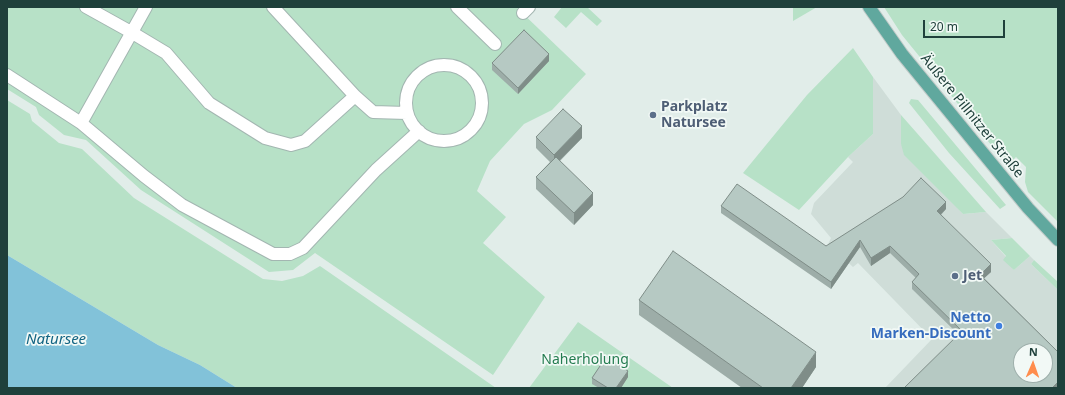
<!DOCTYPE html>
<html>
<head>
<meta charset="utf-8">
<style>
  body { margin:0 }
  #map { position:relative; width:1065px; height:395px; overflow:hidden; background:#e1ede9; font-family:"Noto Sans",sans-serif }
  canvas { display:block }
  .frame { position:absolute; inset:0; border:8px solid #1f403b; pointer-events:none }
  .north { position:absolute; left:1013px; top:343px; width:40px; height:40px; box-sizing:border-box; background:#f2f9f6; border:1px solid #9eafab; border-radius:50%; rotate:2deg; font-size:11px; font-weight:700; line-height:16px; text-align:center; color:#1f403b }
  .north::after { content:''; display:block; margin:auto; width:14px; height:18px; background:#ff8d4d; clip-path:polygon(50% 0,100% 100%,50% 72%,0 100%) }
  .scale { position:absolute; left:923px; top:20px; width:82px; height:18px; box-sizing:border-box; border:2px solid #1f403b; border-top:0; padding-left:5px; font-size:12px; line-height:14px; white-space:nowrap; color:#1f403b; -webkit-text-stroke:3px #f2f9f6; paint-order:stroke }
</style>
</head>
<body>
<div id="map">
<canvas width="1065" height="395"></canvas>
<div class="frame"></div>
<div class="north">N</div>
<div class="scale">20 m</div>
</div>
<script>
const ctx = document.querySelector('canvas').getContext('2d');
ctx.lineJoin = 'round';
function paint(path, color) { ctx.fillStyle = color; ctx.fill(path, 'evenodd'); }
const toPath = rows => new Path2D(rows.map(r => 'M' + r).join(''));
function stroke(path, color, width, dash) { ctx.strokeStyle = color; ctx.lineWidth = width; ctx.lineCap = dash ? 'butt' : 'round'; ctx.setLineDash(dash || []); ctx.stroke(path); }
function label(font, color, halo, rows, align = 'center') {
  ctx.font = font + ' "Noto Sans",sans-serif'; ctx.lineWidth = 3.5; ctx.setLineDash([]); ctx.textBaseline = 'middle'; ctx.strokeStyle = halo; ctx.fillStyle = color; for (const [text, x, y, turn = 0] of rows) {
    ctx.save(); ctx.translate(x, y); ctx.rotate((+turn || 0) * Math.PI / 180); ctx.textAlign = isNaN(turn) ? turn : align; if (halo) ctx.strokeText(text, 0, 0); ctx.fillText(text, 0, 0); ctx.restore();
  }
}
const built = toPath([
  [873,77,901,115,901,144,963,214,986,212,1012,238,991,240,1006,257,1014,270,1030,256,1034,260,1031,264,1058,290,1058,388,885,388,932,339,858,263,853,267,828,244,831,238,811,214,814,203,853,162,848,157,873,134],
  [1021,351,1045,351,1045,375,1021,375]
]);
const green = toPath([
  [7,7,516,7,586,74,552,110,524,124,490,161,477,191,506,217,483,243,545,297,493,375,315,253,293,270,269,272,141,190,86,140,64,135,39,115,36,107,7,89],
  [562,7,587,7,602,21,597,26,581,12,566,28,554,17],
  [793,7,817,7,793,21],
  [884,7,1058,7,1058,222,1028,192,1025,182,1026,167,1016,157,1011,162,1005,162,902,35],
  [853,48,873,77,873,134,848,157,799,210,743,173,807,95],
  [911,99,918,100,1006,205,1000,209,949,153,909,103],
  [7,100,30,114,32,121,59,143,82,149,134,198,263,279,282,281,303,276,320,266,496,388,237,388,200,365,158,345,7,255],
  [901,115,916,132,986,212,963,214,904,155,901,144],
  [1012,238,1030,256,1014,270,1003,260,1006,256,991,240],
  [1034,260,1058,282,1058,290,1031,264],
  [578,322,673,388,529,388]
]);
const water = toPath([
  [7,255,158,345,200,365,237,388,7,388]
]);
const minor = toPath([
  [86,7,131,32,166,53,209,103,265,138,291,145,305,141,355,96],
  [273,7,355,96,373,112,407,113],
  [457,7,495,44],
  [523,13,529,7],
  '406 103a38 38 0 1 1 76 0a38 38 0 1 1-76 0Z',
  [7,75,81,123,144,176,182,205,273,254,290,254,303,248,376,170,419,131],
  [81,123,146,7]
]);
const major = toPath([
  [869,7,902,54,1028,208,1058,240]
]);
const wall = toPath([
  [549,61,518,94,492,70,492,63],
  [536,137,582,138,560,161,593,205,574,225,536,189,536,177,550,162,536,148],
  [721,206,826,246,946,209,941,215,991,272,984,278,1058,352,958,334,912,289,912,282,916,278,890,253,871,266,860,247,831,289,721,213],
  [639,300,816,367,802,388,742,388,639,315],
  [628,377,621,388,599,388,592,384,592,378]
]);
const shadedWall = toPath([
  [549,54,549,61,518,94,518,88],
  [582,126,582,138,554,166,554,155],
  [593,193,593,205,574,225,574,213],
  [946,202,946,209,937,218,937,211],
  [860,240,860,247,831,289,831,282],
  [890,246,890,253,871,266,871,258],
  [991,264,991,272,980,282,980,275],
  [816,352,816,367,802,388,791,388],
  [628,371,628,377,621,388,616,388],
  [1058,382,1058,388,1052,388]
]);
const building = toPath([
  [524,30,549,54,518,88,492,63,524,30],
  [563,109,582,126,554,155,536,137,563,109],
  [556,157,593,193,574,213,536,177,556,157],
  [921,178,946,202,937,211,991,264,980,275,1058,352,1058,382,1052,388,904,388,962,331,912,282,919,274,890,246,871,258,860,240,831,282,721,206,737,184,826,246,903,197,921,178],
  [1021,351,1045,351,1045,375,1021,375,1021,351],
  [673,251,816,352,791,388,763,388,639,300,673,251],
  [606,357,628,371,616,388,608,388,592,378,606,357]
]);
const markers = [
  [653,115,4,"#5c6f8a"],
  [955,276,4,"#5c6f8a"],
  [999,326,4,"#3f7fe0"]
];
const serviceNames = [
  ["Parkplatz",661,107],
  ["Natursee",661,123],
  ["Jet",963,276]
];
const streetNames = [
  ["Äußere Pillnitzer Straße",972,116,51]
];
const shopNames = [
  ["Netto",991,318],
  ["Marken-Discount",991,334]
];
const parkNames = [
  ["Naherholung",585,360]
];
const waterNames = [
  ["Natursee",56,340]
];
paint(built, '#cfddd8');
paint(green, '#b7e1c7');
paint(water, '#82c2d9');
stroke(minor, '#a3b6b1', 14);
stroke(major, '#c0cac8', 14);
stroke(minor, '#fff', 12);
stroke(major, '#60a89e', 12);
paint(wall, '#9dada8');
paint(shadedWall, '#7f8d88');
paint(building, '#b6c9c3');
stroke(building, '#7f8d88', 1);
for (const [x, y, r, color] of markers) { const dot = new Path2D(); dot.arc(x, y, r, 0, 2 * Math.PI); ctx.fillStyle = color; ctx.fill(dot); stroke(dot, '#f2f9f6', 1.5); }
label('bold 14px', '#4e5e75', '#f2f9f6', serviceNames, 'left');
label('14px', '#1f403b', '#f2f9f6', streetNames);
label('bold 14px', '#366cbe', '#f2f9f6', shopNames, 'right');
label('14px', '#247c50', '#f2f9f6', parkNames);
label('italic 15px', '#126483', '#f2f9f6', waterNames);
</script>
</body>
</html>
